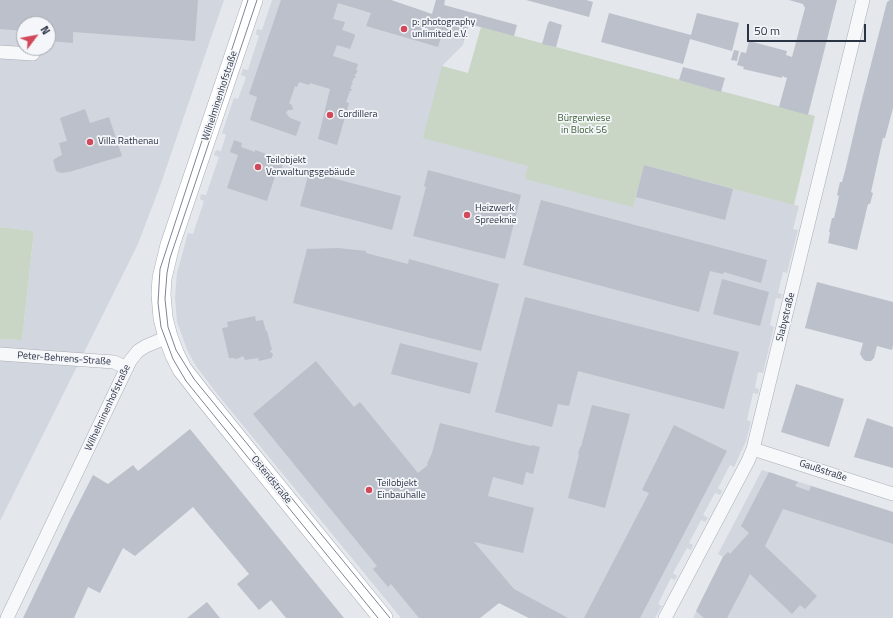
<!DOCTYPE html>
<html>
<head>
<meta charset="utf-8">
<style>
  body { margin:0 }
  #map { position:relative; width:893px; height:618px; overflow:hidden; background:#e4e7ec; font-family:"Titillium Web",sans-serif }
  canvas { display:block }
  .north { position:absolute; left:16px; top:16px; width:40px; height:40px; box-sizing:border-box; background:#f4f6f9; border:1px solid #a4a8b1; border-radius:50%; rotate:58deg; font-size:11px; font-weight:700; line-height:16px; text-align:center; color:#2b3445 }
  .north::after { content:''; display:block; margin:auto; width:14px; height:18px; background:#d1495b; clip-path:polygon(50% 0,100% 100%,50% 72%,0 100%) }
  .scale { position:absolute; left:747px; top:24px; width:119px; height:18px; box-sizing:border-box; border:2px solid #2b3445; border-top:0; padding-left:5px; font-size:12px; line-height:14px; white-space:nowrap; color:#2b3445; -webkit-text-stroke:3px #f4f6f9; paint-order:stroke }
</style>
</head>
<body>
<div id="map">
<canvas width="893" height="618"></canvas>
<div class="north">N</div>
<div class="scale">50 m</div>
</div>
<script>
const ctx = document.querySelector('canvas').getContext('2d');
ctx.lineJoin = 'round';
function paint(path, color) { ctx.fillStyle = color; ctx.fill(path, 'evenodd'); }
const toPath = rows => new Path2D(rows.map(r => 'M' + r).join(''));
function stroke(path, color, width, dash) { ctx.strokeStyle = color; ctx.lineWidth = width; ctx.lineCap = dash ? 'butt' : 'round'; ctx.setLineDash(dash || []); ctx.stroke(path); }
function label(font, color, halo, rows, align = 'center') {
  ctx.font = font + ' "Titillium Web",sans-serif'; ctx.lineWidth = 3.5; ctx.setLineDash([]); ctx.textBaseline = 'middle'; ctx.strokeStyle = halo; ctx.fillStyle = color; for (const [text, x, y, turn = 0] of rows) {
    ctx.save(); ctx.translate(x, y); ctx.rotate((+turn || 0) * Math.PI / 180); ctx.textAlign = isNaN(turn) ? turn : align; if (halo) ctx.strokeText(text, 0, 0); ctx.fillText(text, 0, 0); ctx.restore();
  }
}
const built = toPath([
  [0,0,224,0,160,186,138,244,0,521,0,339,22,340,34,231,0,227],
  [24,24,48,24,48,48,24,48],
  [272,0,391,0,432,14,469,24,463,45,442,66,529,166,525,179,644,165,799,206,793,229,798,230,787,273,783,272,778,293,782,294,781,299,776,298,770,325,774,327,763,373,758,372,755,388,759,389,758,394,753,393,747,420,751,422,746,441,734,467,730,465,718,488,722,491,720,495,715,493,703,515,708,518,705,522,701,520,689,543,693,545,691,550,687,548,673,573,677,576,675,580,671,578,658,604,662,606,655,618,529,618,499,603,480,618,401,618,218,395,196,366,188,352,177,322,175,297,177,273,188,233,193,234,204,201,200,199,201,194,206,195,219,157,214,155,216,150,221,151,226,135,222,133,234,98,238,99,246,77,241,75,243,69,248,70,259,36,256,34,257,29,262,30],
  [762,470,893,512,893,618,693,618,723,557,718,554]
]);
const green = toPath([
  [481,27,815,116,794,205,644,165,633,207,525,179,528,166,423,138,442,66,468,73],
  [0,227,34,231,22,340,0,339]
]);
const building = toPath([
  [0,0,198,0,195,41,73,32,73,43,49,41,50,33,48,33,48,24,24,24,24,31,0,29],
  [281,0,391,0,432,14,436,0,445,0,444,5,517,25,514,36,469,24,464,40,442,34,438,47,366,26,371,13,338,3,333,19,345,22,342,30,354,34,355,36,350,49,337,45,333,56,358,64,356,70,358,71,354,76,356,76,355,78,354,78,352,82,353,85,352,84,350,89,352,89,351,91,350,91,346,102,349,103,337,145,318,139,330,89,310,83,309,85,299,82,297,87,295,86,289,104,291,104,293,108,292,110,288,110,286,113,290,118,301,122,296,136,250,120,257,97,249,94],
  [526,0,586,0,593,2,589,17],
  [789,0,837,0,808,115,779,107,787,78,782,76,782,78,743,69,744,67,737,65,741,52,746,53,749,41,787,51,786,55,792,57,805,8,803,4],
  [890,0,893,0,893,108,885,138,883,138,871,192,873,193,870,204,868,204,857,250,828,243,830,232,829,232,832,218,834,218,839,196,837,195,840,182,842,182,845,171,860,107,887,2],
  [609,13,691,35,697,13,739,23,732,51,690,39,683,64,601,42],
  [550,21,562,25,556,47,542,44,548,23],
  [734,50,739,51,737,61,731,60],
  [683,67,725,78,721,92,679,80],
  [85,109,90,123,109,117,122,156,69,172,61,173,56,171,53,160,58,157,62,155,59,143,67,141,60,118],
  [234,140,242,143,241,147,255,152,255,150,269,155,268,156,284,161,280,175,276,173,267,201,227,188,238,155,230,152],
  [644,165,733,189,725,220,636,197],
  [428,170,521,195,505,259,413,236,426,187,424,186],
  [309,172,401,196,392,230,300,206],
  [541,200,767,260,761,283,724,272,723,274,710,271,699,312,523,265],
  [338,248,366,251,366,253,408,264,409,259,499,284,481,351,293,303,307,249],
  [722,279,769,292,760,326,713,314],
  [817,282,893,302,893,345,892,350,877,346,874,358,871,361,866,361,863,359,860,354,863,343,805,328],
  [525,297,739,352,724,409,578,371,569,406,558,404,552,427,495,412],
  [255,316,256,321,263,320,266,331,267,331,272,350,270,350,271,353,272,352,273,356,272,356,272,358,259,361,258,358,245,360,243,356,237,359,233,358,229,358,222,328,228,327,227,322],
  [400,343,478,363,470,394,391,374],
  [316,361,354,407,360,402,418,473,428,465,427,464,432,453,440,423,531,446,532,445,540,447,533,474,526,472,523,485,493,477,488,496,534,508,523,553,474,542,514,589,568,618,529,618,499,603,480,618,419,618,391,584,388,587,373,569,377,566,253,414],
  [796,384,844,399,829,447,781,432],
  [592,405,630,414,605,508,568,498,579,455,578,454,580,447,581,447],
  [867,418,893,427,893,468,854,457],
  [674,425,727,451,640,618,584,618,649,493,642,490],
  [190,429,344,618,286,618,271,600,259,610,237,584,249,574,193,507,135,556,123,548,100,593,88,587,74,618,23,618,71,518,93,475,108,484,133,465,138,471],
  [769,472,798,482,795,486,809,491,811,486,893,512,893,544,783,509,765,546,817,596,805,609,800,605,792,614,750,574,727,618,704,618,696,611,723,557,728,552,730,554,749,533,741,526],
  [207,602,220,618,187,618]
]);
const street = toPath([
  [0,52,33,54],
  [0,354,114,362,127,368],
  [753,449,893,494],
  [7,618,130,361,138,351,146,346,168,337],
  [665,618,748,461,753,449,863,0]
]);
const secondary = toPath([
  [253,0,170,245,162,278,161,294,163,318,168,337,175,355,182,369,203,396,383,618]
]);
const tram = toPath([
  [248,0,160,269,158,303,161,327,173,359,186,381,378,618],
  [257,0,170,258,167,273,165,299,168,327,176,350,194,379,390,618]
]);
const markers = [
  [404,29,4,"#d1495b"],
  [330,115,4,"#d1495b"],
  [90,142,4,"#d1495b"],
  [258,167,4,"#d1495b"],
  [467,215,4,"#d1495b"],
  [369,490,4,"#d1495b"]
];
const poiNames = [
  ["p: photography",412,23],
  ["unlimited e.V.",412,35],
  ["Cordillera",338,115],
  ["Villa Rathenau",98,142],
  ["Teilobjekt",266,161],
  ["Verwaltungsgebäude",266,173],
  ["Heizwerk",475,209],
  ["Spreeknie",475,221],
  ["Teilobjekt",377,484],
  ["Einbauhalle",377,496]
];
const streetNames = [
  ["Wilhelminenhofstraße",220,96,-72],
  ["Slabystraße",786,317,-76],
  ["Peter-Behrens-Straße",64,359,4],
  ["Wilhelminenhofstraße",108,408,-65],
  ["Gaußstraße",823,471,18],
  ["Ostendstraße",271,480,51]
];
const parkNames = [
  ["Bürgerwiese",584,119],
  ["in Block 56",584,131]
];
paint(built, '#d2d6de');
paint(green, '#c9d6c5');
paint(building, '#bbc0ca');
stroke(street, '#a9aeb7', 14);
stroke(secondary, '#a9aeb7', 20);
stroke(street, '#f7f8fa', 13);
stroke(secondary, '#fff', 19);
stroke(tram, '#7d8696', 1);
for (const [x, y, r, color] of markers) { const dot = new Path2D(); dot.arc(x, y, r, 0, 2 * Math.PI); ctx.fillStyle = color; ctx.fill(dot); stroke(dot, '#f4f6f9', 1.5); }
label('10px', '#2b3445', '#f4f6f9', poiNames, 'left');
label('10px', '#2b3445', '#f4f6f9', streetNames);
label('10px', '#3f6138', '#f4f6f9', parkNames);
</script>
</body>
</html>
